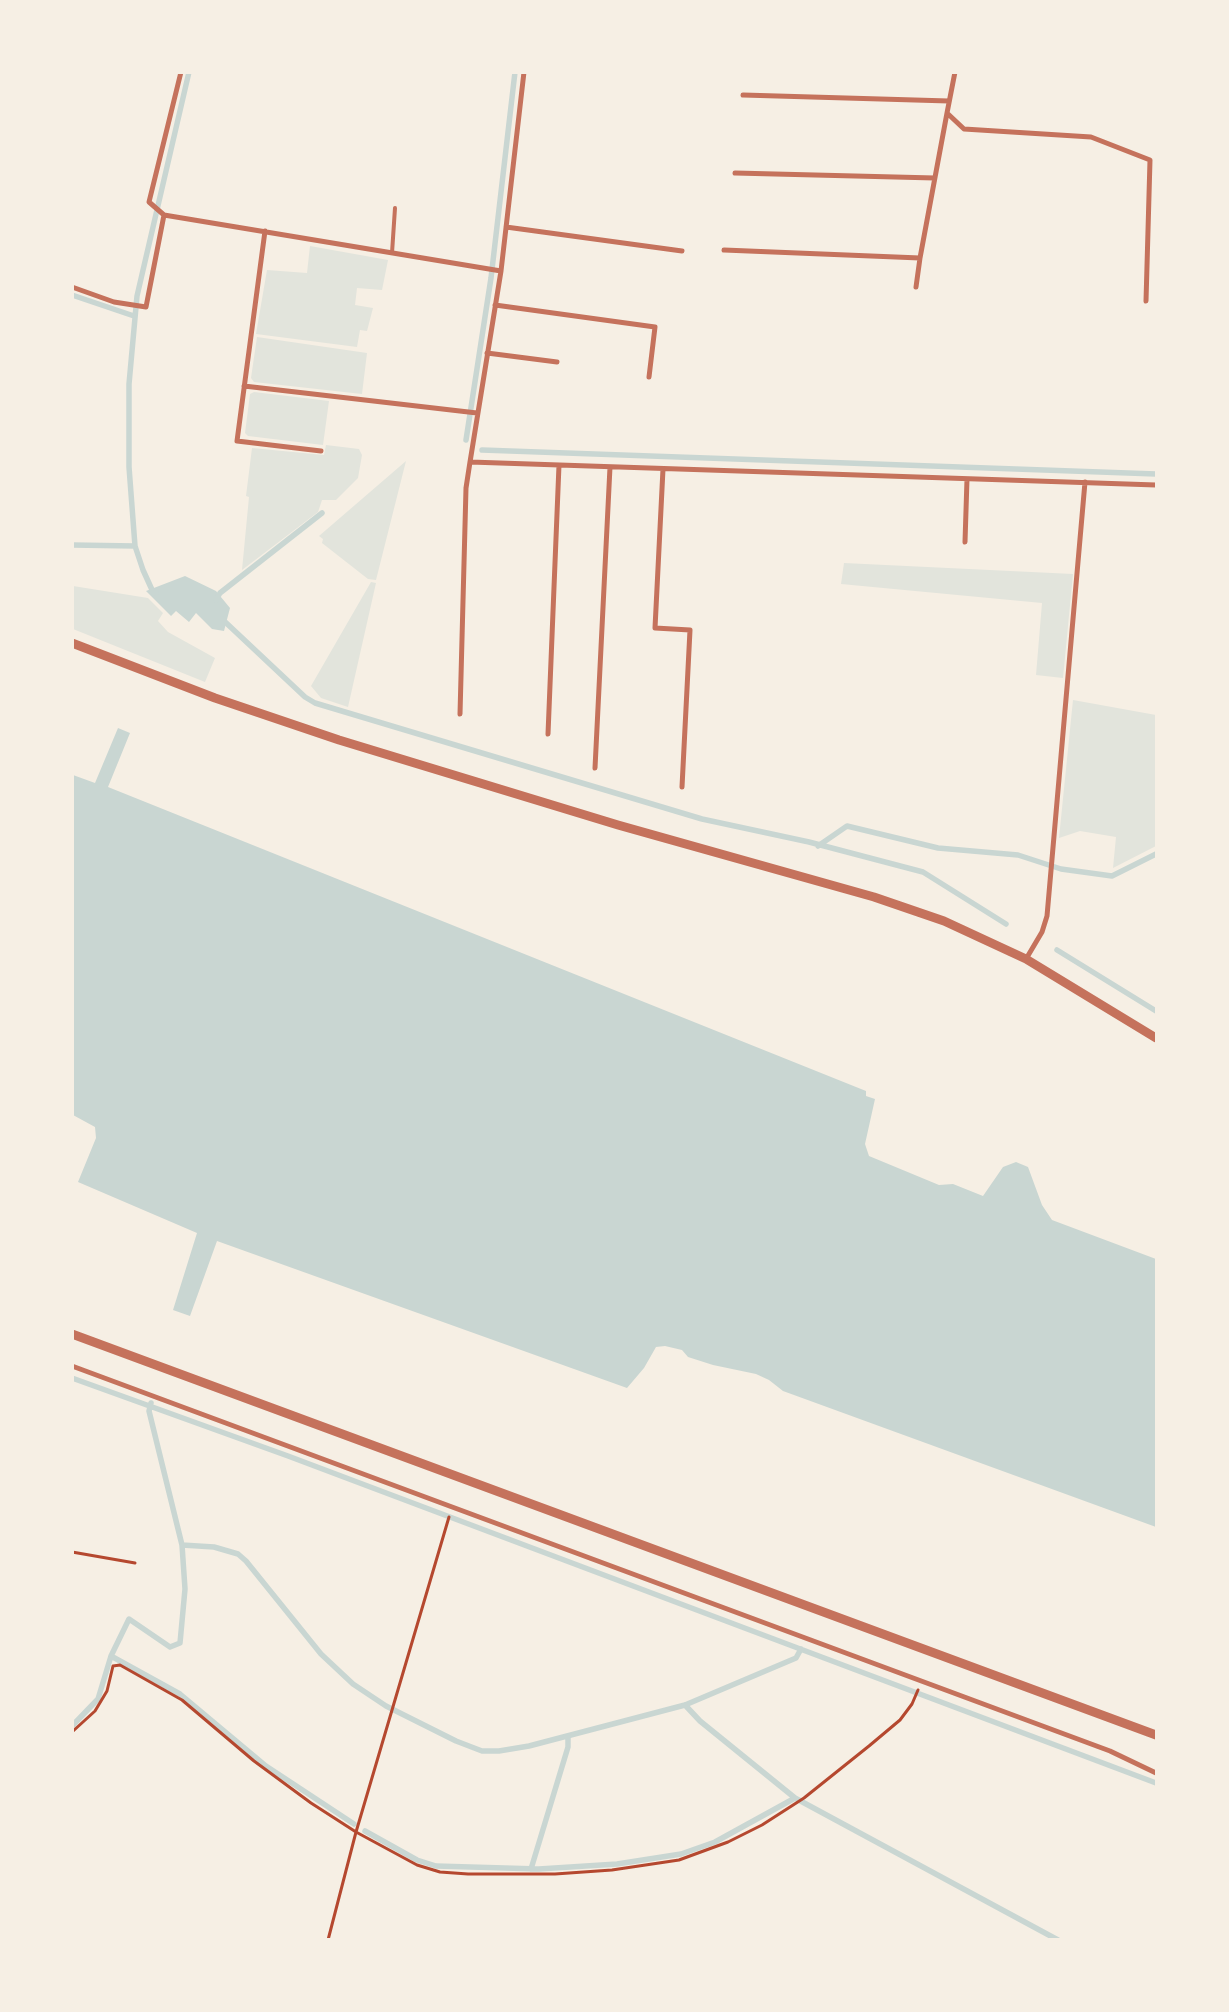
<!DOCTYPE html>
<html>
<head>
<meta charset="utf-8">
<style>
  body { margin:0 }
  #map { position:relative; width:1229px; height:2012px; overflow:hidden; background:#f6efe4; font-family:"Libre Baskerville",serif }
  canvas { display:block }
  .frame { position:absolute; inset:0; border:74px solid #f6efe4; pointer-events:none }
</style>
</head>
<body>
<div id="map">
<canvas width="1229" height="2012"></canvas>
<div class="frame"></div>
</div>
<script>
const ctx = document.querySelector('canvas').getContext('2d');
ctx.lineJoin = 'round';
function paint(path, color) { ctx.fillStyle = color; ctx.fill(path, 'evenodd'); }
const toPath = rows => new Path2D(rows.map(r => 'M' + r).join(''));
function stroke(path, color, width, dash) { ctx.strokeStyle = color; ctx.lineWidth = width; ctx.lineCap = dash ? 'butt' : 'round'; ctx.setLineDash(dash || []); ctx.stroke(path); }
const green = toPath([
  [310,246,388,260,382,290,357,288,355,305,373,308,367,331,360,330,357,347,256,334,267,270,307,273],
  [257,337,367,353,362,394,254,382,251,378],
  [254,392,329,401,323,445,248,436,245,433,250,394],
  [326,445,359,449,362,455,358,478,336,500,322,500,318,512,242,570,249,497,246,496,252,448,324,455],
  [406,461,376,580,368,579,322,543,323,539,319,536],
  [844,563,1073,574,1063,678,1036,675,1042,603,841,584],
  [371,582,376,583,348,707,321,698,311,686],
  [73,586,148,598,163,613,158,621,168,632,215,658,205,682,73,629],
  [1073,700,1156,715,1156,846,1113,868,1116,837,1080,831,1059,838]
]);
const water = toPath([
  [185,576,216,591,230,608,224,631,212,629,196,613,189,622,176,611,171,616,146,591],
  [118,728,130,733,108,787,866,1091,866,1096,875,1099,865,1144,869,1156,939,1185,953,1184,983,1196,1003,1167,1016,1162,1028,1167,1042,1205,1052,1220,1156,1259,1156,1527,783,1391,769,1380,756,1374,713,1365,688,1357,682,1350,665,1346,656,1347,644,1368,627,1388,217,1241,190,1316,173,1310,197,1233,78,1182,96,1138,95,1127,73,1115,73,775,95,783]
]);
const stream = toPath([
  [72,295,134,316],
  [466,440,491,278,515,72],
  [482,450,1156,474],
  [72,545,135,546],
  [156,593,153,592,143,570,135,546,129,467,129,384,137,296,189,72],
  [216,600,220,593,322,513],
  [222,619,305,697,315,703,702,819,809,842,923,872,1006,924],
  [818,846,847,826,938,848,1018,855,1061,869,1112,876,1156,854],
  [1057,950,1156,1011],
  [72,1378,288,1456,1156,1783],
  [182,1545,214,1547,238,1554,246,1561,321,1654,353,1684,386,1706,456,1741,482,1751,499,1751,529,1746,685,1705,796,1658,801,1649],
  [111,1656,180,1694,266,1766,354,1824],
  [685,1705,700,1721,795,1798,1058,1940],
  [72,1726,98,1699,111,1656,129,1619,170,1647,180,1643,185,1589,182,1545,149,1411,151,1403],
  [365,1831,417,1860,436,1866,539,1869,617,1864,681,1854,715,1842,795,1798],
  [531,1869,568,1747,568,1736]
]);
const path = toPath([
  [72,1552,135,1563],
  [72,1732,95,1711,107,1691,113,1666,120,1665,182,1700,254,1761,311,1803,356,1832,417,1865,440,1872,468,1874,555,1874,612,1870,679,1860,728,1842,762,1825,804,1798,869,1746,900,1720,912,1704,918,1690],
  [328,1940,356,1832,449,1517]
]);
const service = toPath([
  [392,253,395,208]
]);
const minor = toPath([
  [181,72,149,202,164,215,501,271],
  [524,72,501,271,470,462,1156,485],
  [955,72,947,113,964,129,1091,137,1150,160,1146,301],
  [743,95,949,101],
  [735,173,935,178],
  [506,227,682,251],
  [265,231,237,441,321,451],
  [724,250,920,258,947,113],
  [72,287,114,302,146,307,164,215],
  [916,287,920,258],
  [495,305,655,327,649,377],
  [487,353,557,362],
  [244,386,477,413],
  [663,469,655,628,690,630,682,787],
  [965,542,967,479],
  [460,714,466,488,470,462],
  [548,734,559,465],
  [595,768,610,467],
  [1026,959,1042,932,1047,916,1085,482],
  [72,1366,1110,1751,1156,1773]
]);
const tertiary = toPath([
  [72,643,215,698,339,740,618,825,874,897,944,921,1026,959,1156,1038],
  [72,1334,1156,1735]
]);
paint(green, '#e2e4dc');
paint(water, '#c9d6d2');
stroke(stream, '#c9d6d2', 5.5);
stroke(path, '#b5482f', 3);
stroke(service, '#c5725c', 4);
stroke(minor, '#c5725c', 5);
stroke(tertiary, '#c5725c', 9);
</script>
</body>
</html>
